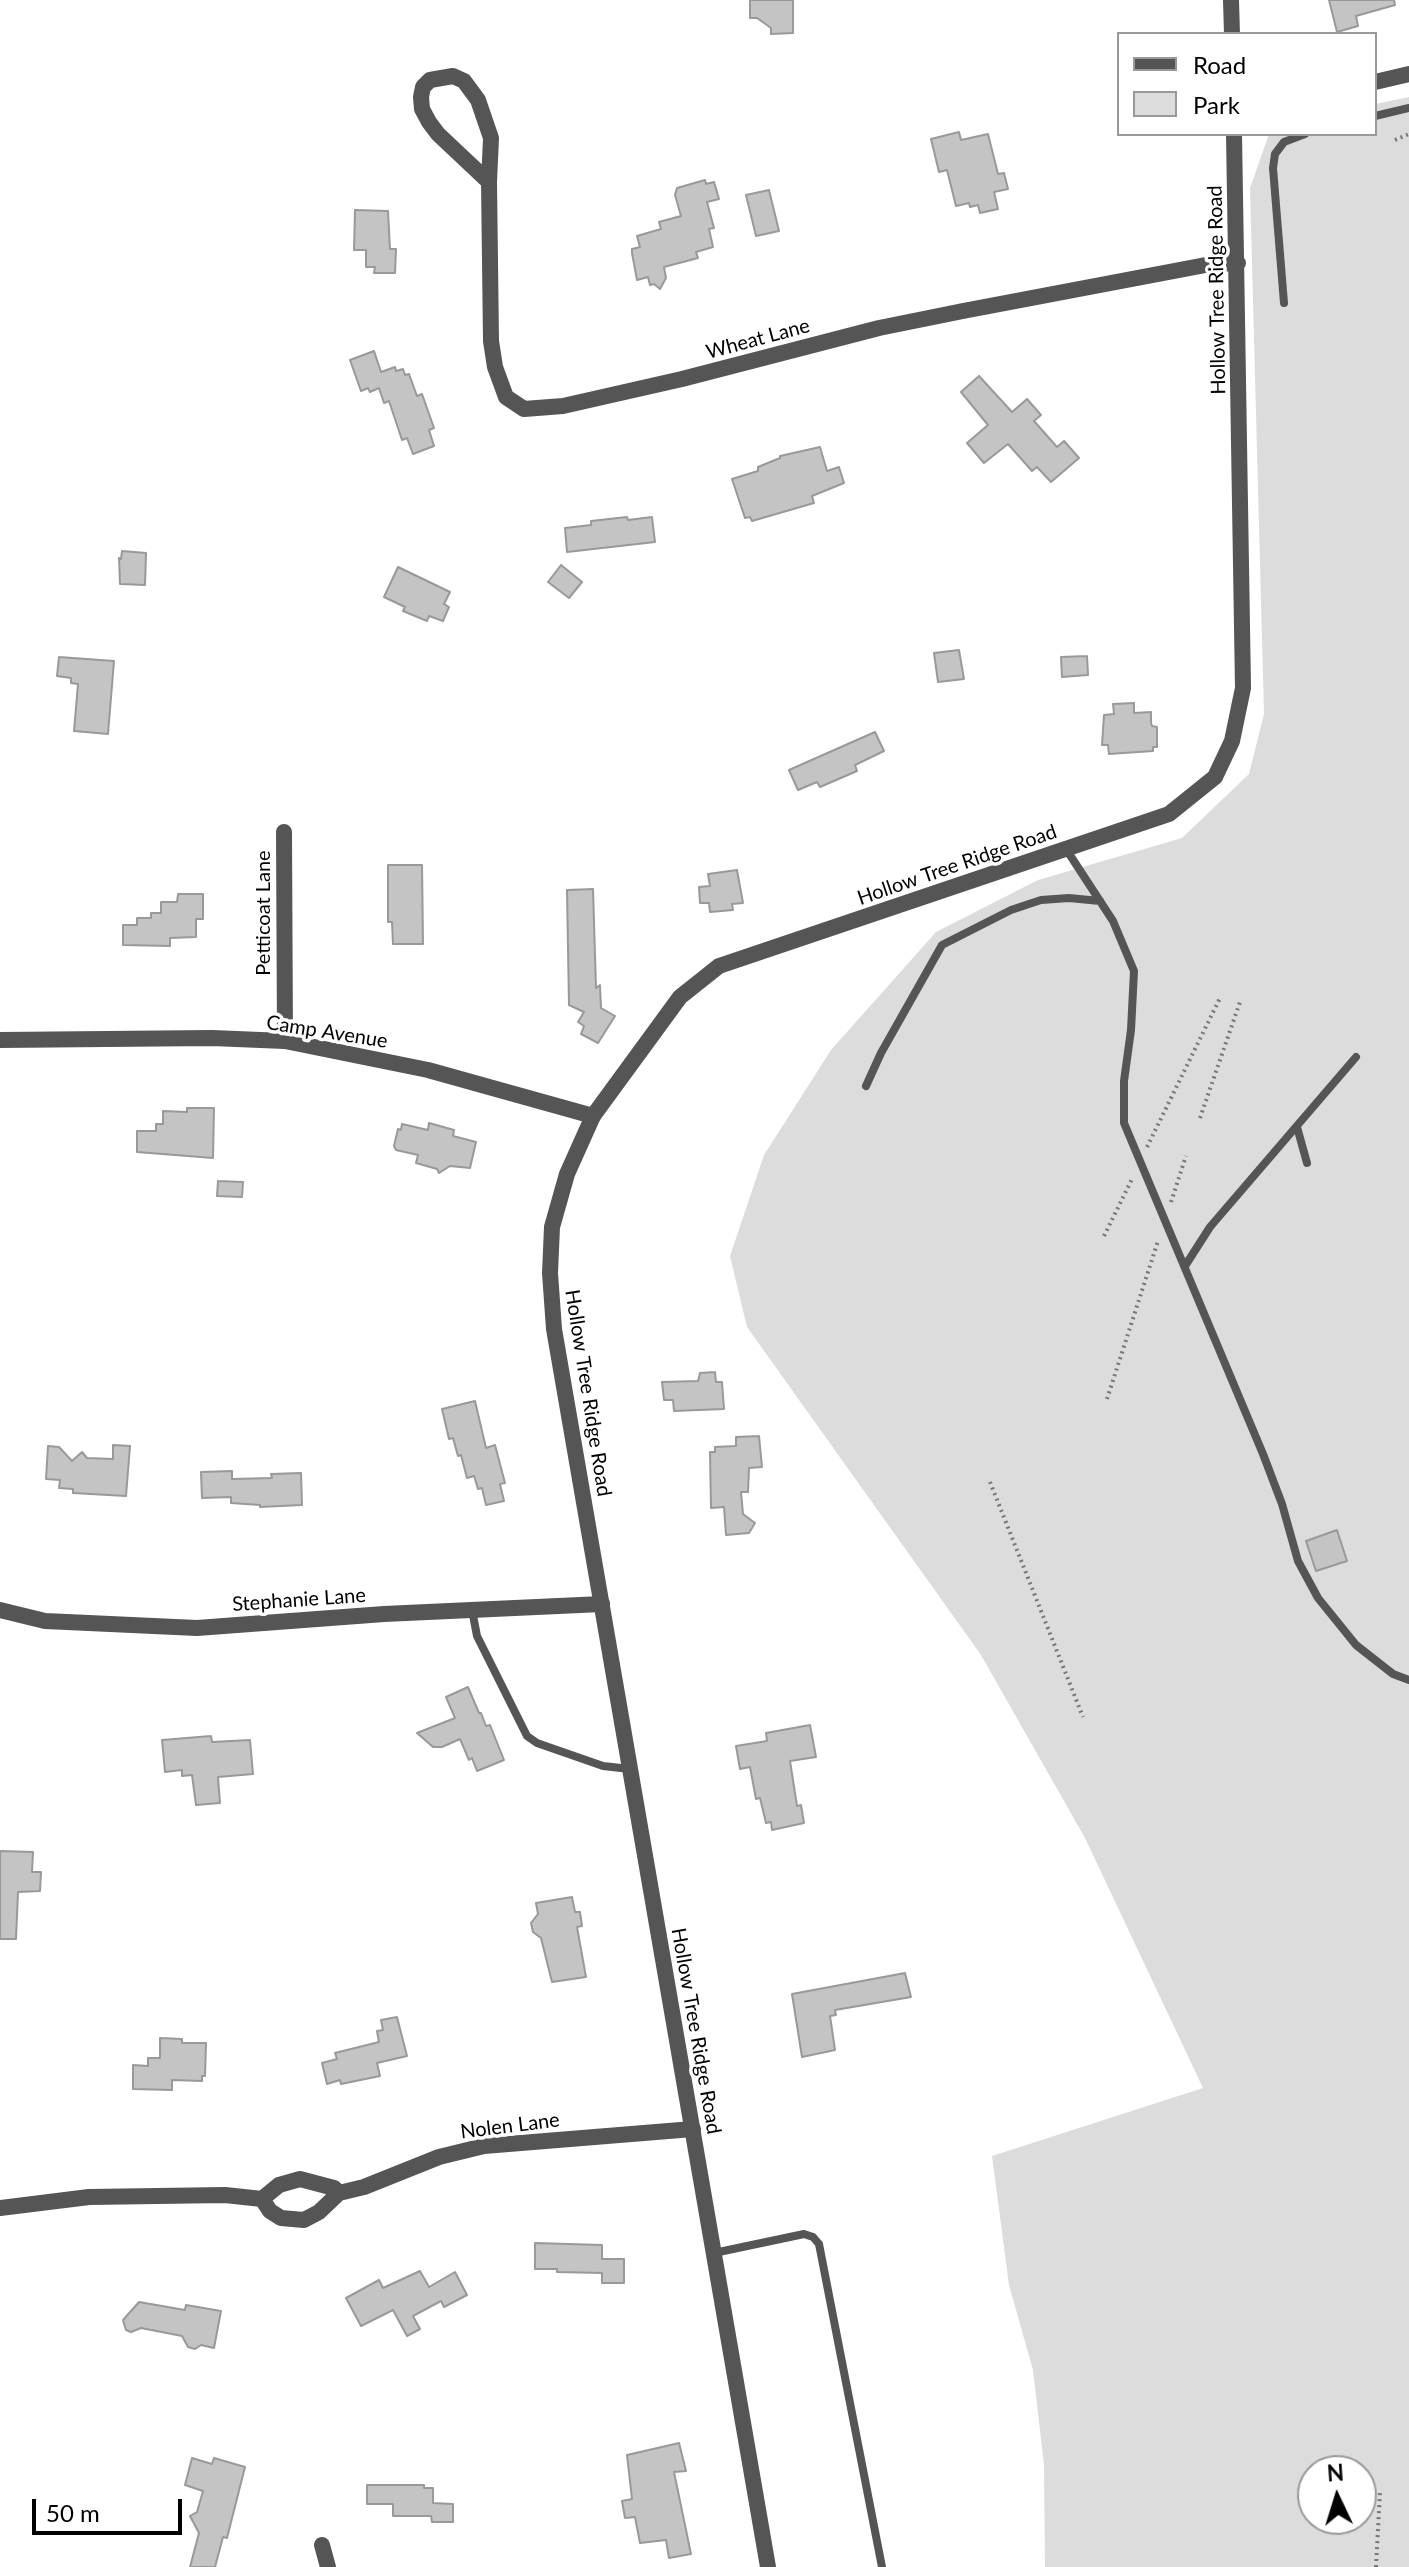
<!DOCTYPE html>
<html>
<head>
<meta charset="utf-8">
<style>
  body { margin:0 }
  #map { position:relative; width:1409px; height:2567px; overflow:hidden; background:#fff; font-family:Lato,sans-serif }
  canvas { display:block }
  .legend { position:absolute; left:1117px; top:32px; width:260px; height:104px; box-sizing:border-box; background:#fff; border:2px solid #999; margin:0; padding:10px 14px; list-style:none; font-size:24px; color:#000 }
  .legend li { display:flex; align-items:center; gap:16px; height:40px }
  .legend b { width:40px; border:2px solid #999 }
  .north { position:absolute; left:1297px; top:2455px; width:80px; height:80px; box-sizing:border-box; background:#fff; border:2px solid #999; border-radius:50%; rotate:356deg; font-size:22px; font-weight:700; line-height:32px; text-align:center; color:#000 }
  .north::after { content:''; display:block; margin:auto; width:28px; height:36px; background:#000; clip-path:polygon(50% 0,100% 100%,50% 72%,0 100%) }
  .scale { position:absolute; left:32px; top:2499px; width:150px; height:36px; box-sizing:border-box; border:4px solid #000; border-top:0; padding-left:10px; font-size:24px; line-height:28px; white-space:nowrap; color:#000; -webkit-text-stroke:6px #fff; paint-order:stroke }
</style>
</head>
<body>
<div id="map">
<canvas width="1409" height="2567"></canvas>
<ul class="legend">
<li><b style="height:10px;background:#555"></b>Road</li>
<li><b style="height:22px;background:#dcdcdc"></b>Park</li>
</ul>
<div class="north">N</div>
<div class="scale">50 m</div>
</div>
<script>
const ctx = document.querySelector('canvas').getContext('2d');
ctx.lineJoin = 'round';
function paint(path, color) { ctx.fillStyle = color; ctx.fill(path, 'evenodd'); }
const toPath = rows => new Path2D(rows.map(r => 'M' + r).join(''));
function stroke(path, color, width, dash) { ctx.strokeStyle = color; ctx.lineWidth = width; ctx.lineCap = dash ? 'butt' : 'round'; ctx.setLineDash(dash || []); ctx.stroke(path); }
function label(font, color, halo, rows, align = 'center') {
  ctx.font = font + ' Lato,sans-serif'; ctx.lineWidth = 7; ctx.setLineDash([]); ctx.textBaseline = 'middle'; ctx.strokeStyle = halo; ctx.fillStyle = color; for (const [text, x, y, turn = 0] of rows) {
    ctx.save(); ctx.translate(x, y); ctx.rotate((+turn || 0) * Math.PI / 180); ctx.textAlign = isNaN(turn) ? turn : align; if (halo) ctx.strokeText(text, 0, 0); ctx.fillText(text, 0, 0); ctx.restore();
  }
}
const green = toPath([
  [1409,97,1409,2567,1045,2567,1044,2465,1033,2370,1009,2285,992,2156,1203,2088,1085,1838,981,1655,747,1327,730,1256,764,1155,831,1050,936,932,1038,880,1182,838,1249,774,1264,714,1250,188,1269,134,1375,134,1375,104],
  [1313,2471,1361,2471,1361,2519,1313,2519]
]);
const building = toPath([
  [750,0,793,0,793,33,771,34,771,28,757,18,750,18,750,0],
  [1329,0,1394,0,1395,5,1356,16,1358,26,1337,32,1329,0],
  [959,132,961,140,988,134,998,174,1004,173,1008,189,994,192,998,209,980,213,978,205,970,207,969,203,956,206,947,170,939,172,931,139,959,132],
  [705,180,706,184,714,182,719,199,707,202,714,228,709,229,713,247,696,252,698,258,664,267,666,278,660,289,654,284,650,285,648,277,637,280,632,253,632,249,640,247,637,236,661,229,659,222,681,216,675,195,677,188,705,180],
  [769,190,779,231,756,236,746,195,769,190],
  [355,210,388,211,390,249,396,249,395,273,374,273,375,267,366,267,366,250,354,250,355,210],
  [374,351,381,372,395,367,396,371,403,369,405,375,409,374,417,396,422,394,434,428,429,430,434,446,413,454,407,438,402,440,389,401,384,403,379,388,370,392,368,388,361,391,350,360,374,351],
  [979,376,1012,412,1027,399,1041,415,1034,421,1057,447,1064,441,1079,458,1051,482,1037,467,1032,471,1008,444,984,463,967,443,988,425,961,392,979,376],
  [820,447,827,471,839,467,844,483,812,496,814,503,752,521,750,517,745,518,732,479,758,471,758,467,780,458,780,456,820,447],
  [627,517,628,520,652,517,655,542,567,552,565,528,591,525,591,521,627,517],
  [122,551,146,553,145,585,120,584,119,558,121,559,122,551],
  [561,565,582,582,569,598,548,582,561,565],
  [398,567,450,592,444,604,449,607,443,621,429,616,427,621,403,611,405,607,384,597,398,567],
  [959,650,964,679,938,682,934,653,959,650],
  [1087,656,1088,675,1062,677,1061,657,1087,656],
  [59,657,114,661,108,734,74,731,78,684,71,683,71,678,57,676,59,657],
  [1134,703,1134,713,1151,712,1151,723,1152,726,1157,727,1157,747,1153,747,1153,751,1109,754,1108,745,1102,745,1104,715,1114,714,1113,704,1134,703],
  [875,732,884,751,855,765,857,771,820,787,817,782,798,790,789,770,875,732],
  [388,865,422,865,423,944,393,944,392,922,388,922,388,865],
  [737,870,743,903,732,904,733,910,710,912,709,903,700,903,699,887,710,886,708,874,737,870],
  [593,889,596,988,600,985,601,1008,615,1016,598,1043,581,1034,584,1026,578,1022,584,1012,569,1005,567,890,593,889],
  [178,894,203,894,203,919,196,919,196,937,170,938,170,946,123,945,123,925,137,925,137,918,151,918,151,913,161,913,161,902,177,902,178,894],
  [187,1108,214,1108,213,1158,137,1152,137,1131,156,1131,156,1124,163,1124,163,1111,187,1112,187,1108],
  [429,1123,454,1130,453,1136,476,1142,470,1168,450,1166,439,1173,437,1169,416,1163,418,1155,396,1150,394,1146,398,1129,401,1130,402,1124,428,1130,429,1123],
  [218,1181,243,1182,242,1197,217,1196,218,1181],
  [715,1372,716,1382,722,1382,724,1409,674,1411,673,1400,664,1400,662,1382,698,1381,700,1373,715,1372],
  [475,1401,486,1448,495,1445,505,1483,500,1484,504,1501,486,1505,482,1488,478,1489,474,1476,467,1478,461,1455,458,1456,453,1438,449,1439,442,1409,475,1401],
  [759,1436,762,1467,749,1468,748,1492,741,1492,743,1514,755,1523,749,1533,726,1535,724,1507,711,1508,710,1452,715,1452,715,1447,736,1446,736,1437,759,1436],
  [113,1445,130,1446,126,1496,73,1493,73,1489,59,1488,60,1480,46,1479,48,1446,59,1447,72,1461,82,1452,87,1458,113,1459,113,1445],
  [232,1471,232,1479,272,1478,271,1474,301,1473,302,1505,260,1507,260,1505,231,1503,231,1497,202,1498,201,1472,232,1471],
  [1337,1530,1347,1561,1316,1571,1306,1541,1337,1530],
  [468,1687,479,1713,481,1713,486,1726,490,1725,504,1760,477,1771,472,1758,469,1760,460,1739,442,1747,433,1747,417,1733,455,1718,446,1697,468,1687],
  [810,1725,816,1757,790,1761,797,1806,801,1805,804,1823,772,1830,771,1822,766,1823,760,1798,756,1799,750,1767,740,1769,736,1746,767,1741,766,1733,810,1725],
  [211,1736,212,1742,250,1740,253,1774,218,1777,220,1803,196,1805,192,1775,182,1776,182,1770,165,1772,162,1740,211,1736],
  [0,1851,33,1852,32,1872,41,1872,40,1891,18,1892,16,1939,0,1939,0,1851],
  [572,1897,575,1912,580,1912,582,1926,577,1927,586,1977,552,1982,541,1938,533,1932,531,1923,538,1914,536,1903,572,1897],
  [905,1973,911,1997,835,2010,836,2015,830,2016,835,2050,802,2057,792,1994,905,1973],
  [397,2017,407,2056,377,2063,380,2076,341,2084,340,2080,327,2084,322,2063,337,2059,335,2053,379,2042,377,2031,383,2030,381,2020,397,2017],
  [160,2038,182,2039,182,2043,206,2043,205,2076,202,2076,202,2081,172,2080,172,2090,133,2089,133,2065,148,2066,148,2058,160,2058,160,2038],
  [535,2243,602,2245,602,2259,624,2259,624,2283,602,2283,602,2273,557,2272,557,2269,535,2269,535,2243],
  [420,2271,429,2287,455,2272,467,2295,444,2307,441,2301,413,2316,420,2329,407,2336,393,2310,361,2326,346,2298,379,2280,383,2288,420,2271],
  [139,2302,185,2310,186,2305,221,2311,214,2348,201,2345,195,2349,188,2347,182,2336,141,2328,131,2332,126,2330,123,2320,139,2302],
  [679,2443,686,2471,674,2472,691,2554,669,2558,666,2540,640,2543,635,2517,625,2518,622,2501,632,2499,627,2455,679,2443],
  [192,2458,212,2464,214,2458,245,2467,227,2538,223,2537,215,2567,190,2567,199,2533,190,2516,197,2512,203,2491,185,2485,192,2458],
  [367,2485,424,2485,424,2488,433,2488,433,2503,453,2504,453,2522,432,2522,431,2516,393,2516,393,2504,367,2504,367,2485]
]);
const path = toPath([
  [1395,140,1409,134],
  [1200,1118,1241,999],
  [1147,1147,1220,998],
  [1171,1202,1186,1156],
  [1104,1236,1133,1177],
  [1107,1399,1158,1241],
  [990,1482,1083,1717],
  [1376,2567,1380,2492]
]);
const service = toPath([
  [1375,116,1409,108],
  [1284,303,1273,168,1275,154,1284,142,1305,134],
  [1066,849,1113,921,1134,971,1131,1030,1124,1081,1124,1123,1263,1454,1282,1504,1298,1561,1318,1598,1356,1645,1393,1674,1409,1680],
  [866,1086,881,1053,942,945,1011,910,1041,900,1069,898,1100,901],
  [1297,1127,1307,1163],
  [1185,1266,1210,1227,1356,1057],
  [472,1610,477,1636,527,1736,537,1743,603,1766,630,1769],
  [714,2253,804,2234,813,2237,819,2244,882,2567]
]);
const minor = toPath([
  [1231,0,1232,34],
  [1375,82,1409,74],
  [489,182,491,138,478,100,464,81,453,76,430,80,423,87,421,97,422,109,429,122,438,134,489,182,491,341,495,367,506,397,524,409,563,406,682,379,879,328,963,311,1211,264,1238,263],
  [284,832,285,1041],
  [593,1116,680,997,719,966,1169,814,1215,777,1232,741,1243,688,1234,134],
  [0,1610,45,1621,197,1628,384,1614,602,1604],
  [262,2199,279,2185,300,2179,334,2188,339,2193],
  [0,2208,89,2197,225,2195,262,2199,270,2211,281,2218,304,2220,319,2212,339,2193,364,2187,439,2157,484,2146,693,2129],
  [322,2545,328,2567]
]);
const tertiary = toPath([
  [0,1040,212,1038,285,1041,428,1070,593,1116,567,1174,552,1227,550,1273,554,1329,768,2567]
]);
const streetNames = [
  ["Hollow Tree Ridge Road",1217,290,-91],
  ["Wheat Lane",758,339,-15],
  ["Hollow Tree Ridge Road",957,865,-19],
  ["Petticoat Lane",264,913,-90],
  ["Camp Avenue",327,1032,9],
  ["Hollow Tree Ridge Road",588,1393,81],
  ["Stephanie Lane",299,1600,-4],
  ["Hollow Tree Ridge Road",696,2031,80],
  ["Nolen Lane",510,2126,-7]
];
paint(green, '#dcdcdc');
paint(building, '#c4c4c4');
stroke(building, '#999', 2);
stroke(path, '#777', 4, [2, 4]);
stroke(service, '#555', 8);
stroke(minor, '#555', 16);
stroke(tertiary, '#555', 16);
label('20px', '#000', '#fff', streetNames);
</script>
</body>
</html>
